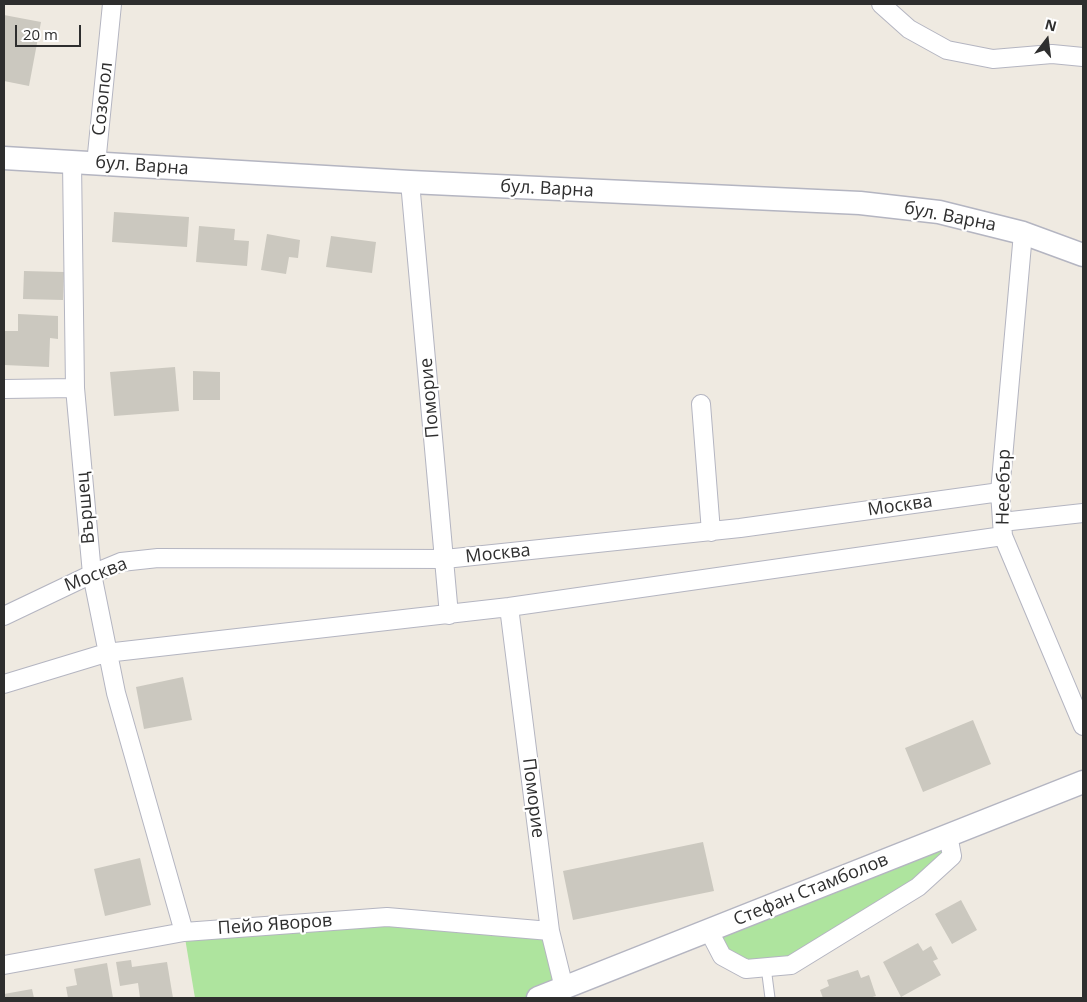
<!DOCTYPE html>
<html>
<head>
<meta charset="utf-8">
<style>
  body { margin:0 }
  #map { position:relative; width:1087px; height:1002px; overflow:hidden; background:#efeae1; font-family:"Open Sans",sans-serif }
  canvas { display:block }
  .frame { position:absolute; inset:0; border:5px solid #2e2e2e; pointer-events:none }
  .north { position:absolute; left:1022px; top:15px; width:50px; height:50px; -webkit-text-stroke:4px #fff; paint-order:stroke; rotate:15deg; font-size:14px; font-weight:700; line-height:20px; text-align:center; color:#2e2e2e }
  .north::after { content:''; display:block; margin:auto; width:18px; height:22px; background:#2e2e2e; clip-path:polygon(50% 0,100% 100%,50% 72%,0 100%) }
  .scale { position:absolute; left:15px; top:25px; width:66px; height:22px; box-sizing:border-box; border:2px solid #2e2e2e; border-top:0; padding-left:6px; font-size:15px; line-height:18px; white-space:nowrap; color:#2e2e2e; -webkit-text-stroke:4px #fff; paint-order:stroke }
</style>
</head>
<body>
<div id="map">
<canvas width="1087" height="1002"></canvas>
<div class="frame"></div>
<div class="north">N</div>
<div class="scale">20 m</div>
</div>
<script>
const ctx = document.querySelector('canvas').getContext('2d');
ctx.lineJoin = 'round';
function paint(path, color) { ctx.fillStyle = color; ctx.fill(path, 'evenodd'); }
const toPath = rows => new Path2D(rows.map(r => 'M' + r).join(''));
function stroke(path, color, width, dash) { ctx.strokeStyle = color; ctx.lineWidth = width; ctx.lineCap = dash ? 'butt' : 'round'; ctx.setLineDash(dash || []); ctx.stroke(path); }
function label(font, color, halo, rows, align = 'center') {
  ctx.font = font + ' "Open Sans",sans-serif'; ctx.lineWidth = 4.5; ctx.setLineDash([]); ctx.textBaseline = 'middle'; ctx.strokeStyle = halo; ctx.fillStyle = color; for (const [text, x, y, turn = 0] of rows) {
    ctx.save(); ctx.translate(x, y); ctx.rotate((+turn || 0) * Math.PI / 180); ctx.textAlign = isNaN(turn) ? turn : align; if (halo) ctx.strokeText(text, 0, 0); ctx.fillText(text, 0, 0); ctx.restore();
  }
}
const green = toPath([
  [948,835,952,856,791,965,746,969,709,931],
  [387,917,550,931,563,988,538,998,195,998,184,932]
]);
const building = toPath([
  [4,15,41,22,29,86,4,81],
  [114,212,189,217,187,247,112,242],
  [199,226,235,229,234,240,249,241,247,266,196,262],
  [267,234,300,240,298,258,289,257,286,274,261,270],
  [331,236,376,242,372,273,326,267],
  [24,271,64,272,63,300,23,299],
  [18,314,58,316,58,339,50,338,49,367,4,365,5,331,18,331],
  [175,367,179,411,114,416,110,372],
  [193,371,220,372,220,400,193,400],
  [183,677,192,720,144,729,136,687],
  [973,720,991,764,923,792,905,748],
  [703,842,714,891,573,920,563,871],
  [140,858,151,905,105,916,94,869],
  [961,900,977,930,952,944,935,914],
  [918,943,923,951,931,946,938,959,933,961,941,975,901,997,883,962],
  [131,960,132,967,167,962,173,998,140,998,138,983,120,986,116,962],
  [107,963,113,998,68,998,66,987,77,985,74,969],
  [858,970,861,978,869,975,876,996,869,998,823,998,820,990,829,986,827,980],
  [32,989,34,998,4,998,4,994]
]);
const service = toPath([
  [766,967,770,998]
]);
const minor = toPath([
  [881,4,909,29,947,50,993,59,1052,54,1083,57],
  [72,162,75,388,92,574,116,693,184,932],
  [96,164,112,4],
  [410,182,449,615],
  [1023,233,1000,492,1003,536,1083,726],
  [4,389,75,388],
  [701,404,711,532],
  [1002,522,1083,513],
  [509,607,550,931,564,988],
  [4,616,92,574,121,562,158,558,445,559,740,528,1000,492],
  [4,684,106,653,509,607,1003,536],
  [709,931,722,956,746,969,791,965,918,887,952,856,948,835],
  [4,965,184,932,387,917,550,931]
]);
const tertiary = toPath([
  [4,158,410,182,860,203,939,212,1023,233,1083,255],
  [538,998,1083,782]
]);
const streetNames = [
  ["Созопол",103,99,-84],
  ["бул. Варна",142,166,4],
  ["бул. Варна",547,189,3],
  ["бул. Варна",950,217,11],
  ["Поморие",430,398,-95],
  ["Несебър",1004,487,-89],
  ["Москва",900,506,-8],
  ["Вършец",86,508,-95],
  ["Москва",498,554,-6],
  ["Москва",96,575,-21],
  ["Поморие",533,798,83],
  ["Стефан Стамболов",811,890,-22],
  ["Пейо Яворов",275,925,-4]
];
paint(green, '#aee49e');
paint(building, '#cbc8bf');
stroke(service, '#b4b5c1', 11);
stroke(minor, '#b4b5c1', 20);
stroke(tertiary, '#b4b5c1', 25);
stroke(service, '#fff', 9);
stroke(minor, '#fff', 18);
stroke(tertiary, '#fff', 22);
label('18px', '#2e2e2e', '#fff', streetNames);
</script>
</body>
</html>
